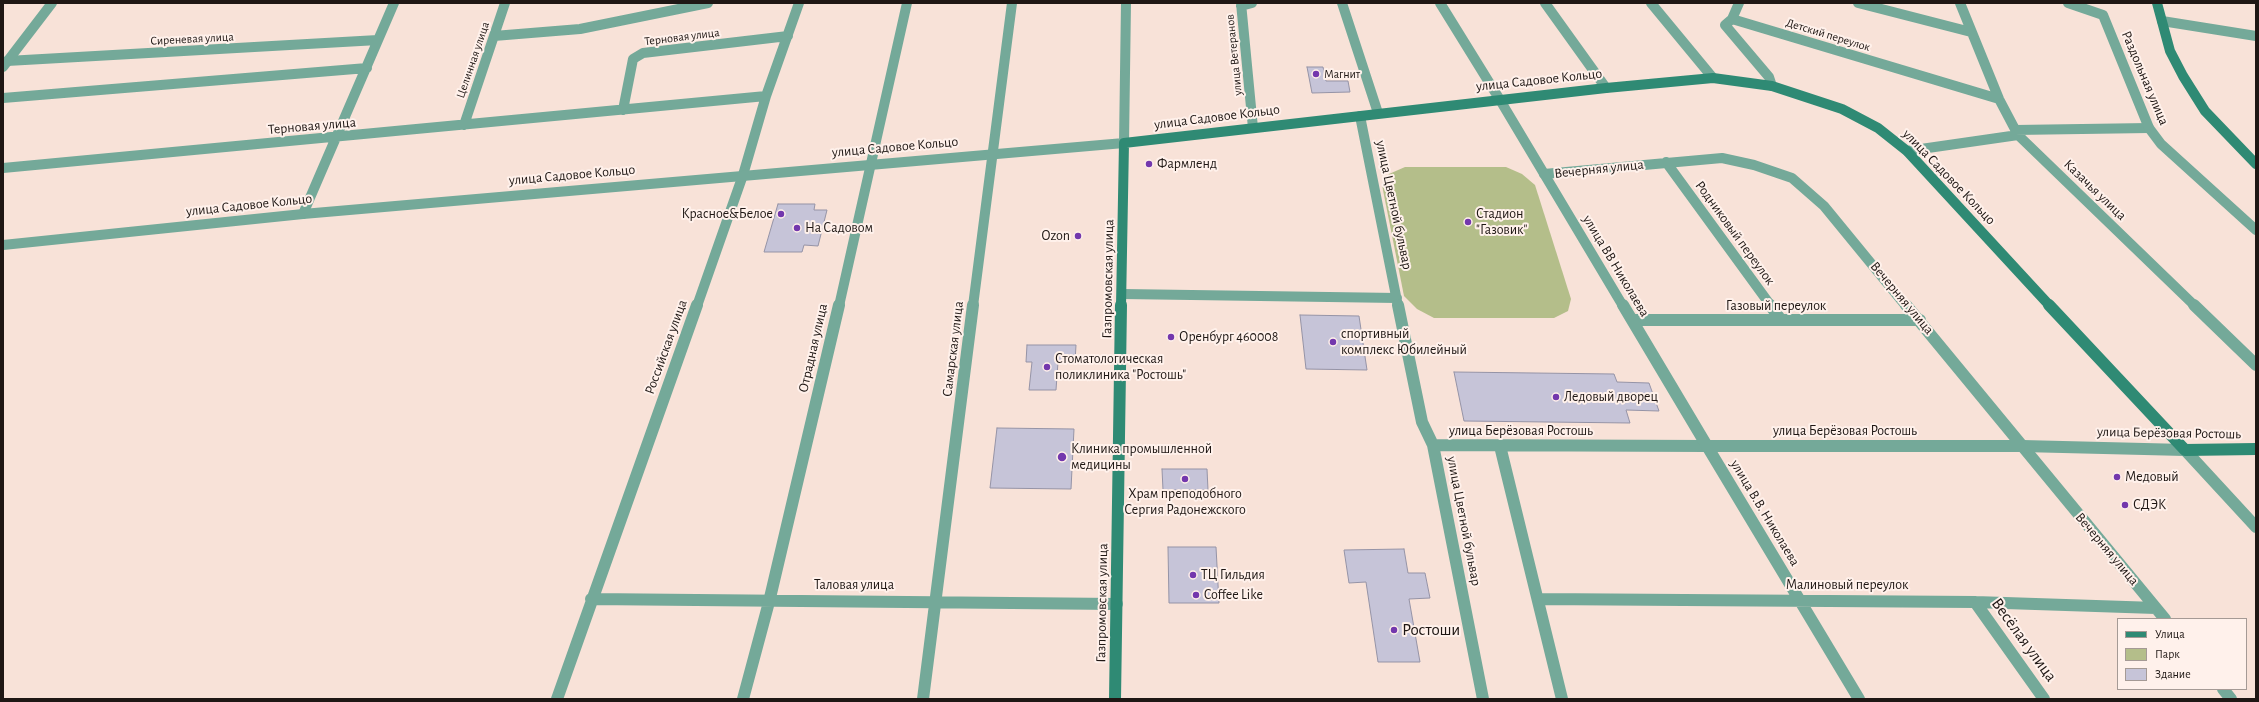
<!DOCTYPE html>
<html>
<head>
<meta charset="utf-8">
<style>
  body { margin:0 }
  #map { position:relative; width:2259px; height:702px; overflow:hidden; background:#f8e2d8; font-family:"Alegreya Sans",sans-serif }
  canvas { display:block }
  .frame { position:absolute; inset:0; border:4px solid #1f1714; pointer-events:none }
  .legend { position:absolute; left:2117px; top:618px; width:130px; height:72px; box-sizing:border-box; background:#fff1eb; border:1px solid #a59a95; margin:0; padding:5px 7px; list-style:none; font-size:12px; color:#1f1714 }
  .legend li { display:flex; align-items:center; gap:8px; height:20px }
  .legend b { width:20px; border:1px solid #a59a95 }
</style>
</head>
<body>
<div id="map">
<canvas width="2259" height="702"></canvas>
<div class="frame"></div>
<ul class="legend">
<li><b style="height:5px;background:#2f8a74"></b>Улица</li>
<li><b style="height:11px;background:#b4be8a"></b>Парк</li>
<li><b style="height:11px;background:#c6c4d8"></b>Здание</li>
</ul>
</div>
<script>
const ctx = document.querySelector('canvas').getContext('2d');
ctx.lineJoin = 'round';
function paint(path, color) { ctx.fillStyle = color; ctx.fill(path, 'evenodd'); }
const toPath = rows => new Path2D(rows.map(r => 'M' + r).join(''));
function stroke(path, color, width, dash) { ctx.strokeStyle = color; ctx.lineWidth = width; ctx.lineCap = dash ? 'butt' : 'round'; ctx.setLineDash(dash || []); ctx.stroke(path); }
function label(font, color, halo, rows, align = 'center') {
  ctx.font = font + ' "Alegreya Sans",sans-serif'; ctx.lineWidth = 4; ctx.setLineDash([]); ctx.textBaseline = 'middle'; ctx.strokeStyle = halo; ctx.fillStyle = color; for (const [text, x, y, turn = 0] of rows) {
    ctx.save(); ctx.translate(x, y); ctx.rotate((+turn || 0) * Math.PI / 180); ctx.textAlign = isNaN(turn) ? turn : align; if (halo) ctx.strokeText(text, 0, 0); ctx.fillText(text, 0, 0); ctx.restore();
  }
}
const green = toPath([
  [1405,167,1506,167,1522,174,1535,185,1571,299,1568,311,1554,318,1434,318,1417,309,1404,296,1382,185,1389,174]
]);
const building = toPath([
  [1307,67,1323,67,1326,81,1348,81,1350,92,1312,93,1307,67],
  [778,204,815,204,814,210,827,210,818,246,804,245,802,252,764,252,778,204],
  [1300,315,1359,316,1367,370,1306,369,1300,315],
  [1027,345,1076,345,1075,362,1058,362,1056,390,1029,390,1032,362,1026,362,1027,345],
  [1454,372,1614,374,1617,382,1649,383,1659,411,1626,410,1630,423,1464,421,1454,372],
  [997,428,1074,429,1071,489,990,488,997,428],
  [1162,469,1207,469,1208,490,1163,490,1162,469],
  [1168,547,1216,547,1219,603,1169,603,1168,547],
  [1404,549,1408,573,1425,573,1430,598,1409,599,1420,662,1378,662,1366,582,1349,583,1344,550,1404,549]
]);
const minorFar1 = toPath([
  [1241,3,1253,128],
  [1342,3,1378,113],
  [1440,3,1500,100],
  [1545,3,1606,88],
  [1651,3,1713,78],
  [1858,3,1971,32],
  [1960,3,1999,99,2018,135,2195,306],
  [1241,6,1252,3],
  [1732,19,1739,3],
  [2162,21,2256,36],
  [494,36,580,29,708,3],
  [7,61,378,40],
  [1772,86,1769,77,1725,25,1732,19,1999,99],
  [3,98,367,68],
  [623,110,633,59,643,53,788,36],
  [1360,116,1398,306],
  [464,125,505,3],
  [2015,130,2149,128],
  [1907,151,2018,135],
  [1666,162,1771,306],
  [3,168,766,96],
  [1544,174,1722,158,1754,165,1792,178,1824,206,1906,306],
  [303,214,394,3],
  [1123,294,1397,298],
  [697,306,743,175,766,96,799,3],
  [839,306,907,3],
  [973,306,1012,3]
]);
const minor = toPath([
  [1398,305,1422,422,1433,445,1483,699],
  [1770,305,1781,320],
  [1906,305,2165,619],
  [2194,305,2256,365],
  [1633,320,1920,320],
  [1433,445,1707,446,1859,699],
  [1500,446,1562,699],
  [591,599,1117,604],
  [1538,599,1975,602,2156,608],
  [1975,602,2044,699],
  [2223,689,2231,699],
  [557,699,697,305],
  [743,699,769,602,839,305],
  [923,699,973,305]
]);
const tertiaryFar1 = toPath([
  [2068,3,2103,15,2149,128,2161,144,2256,230],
  [3,67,52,3],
  [1500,100,1623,306],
  [3,245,303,214,1124,143,1126,3]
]);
const tertiary = toPath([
  [1623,305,1707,446,2022,446,2185,450,2256,527]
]);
const secondaryFar1 = toPath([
  [2157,3,2170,51,2183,76,2205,111,2256,164],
  [1121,306,1124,143,1606,88,1713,78,1772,86,1842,109,1878,128,1907,151,2050,306]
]);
const secondary = toPath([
  [2049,305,2185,450,2256,449],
  [1115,699,1121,305]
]);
const markers = [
  [1316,74,4,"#7337ad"],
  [1149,164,4,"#7337ad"],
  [781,214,4,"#7337ad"],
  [1468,222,4,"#7337ad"],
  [797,228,4,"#7337ad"],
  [1078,236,4,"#7337ad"],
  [1171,337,4,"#7337ad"],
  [1333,342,4,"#7337ad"],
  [1047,367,4,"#7337ad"],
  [1556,397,4,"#7337ad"],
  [1062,457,5,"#7337ad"],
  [2117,477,4,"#7337ad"],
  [1185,479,4,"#7337ad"],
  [2125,505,4,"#7337ad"],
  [1193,575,4,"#7337ad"],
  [1196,595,4,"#7337ad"],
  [1394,630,4,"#7337ad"]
];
const farStreetnames = [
  ["Детский переулок",1828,35,17],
  ["Терновая улица",682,37,-7],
  ["Сиреневая улица",192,39,-3],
  ["улица Ветеранов",1234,55,-96],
  ["Целинная улица",473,60,-71]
];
const farPoinames = [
  ["Магнит",1324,74]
];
const streetNames = [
  ["Раздольная улица",2145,78,67],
  ["улица Садовое Кольцо",1539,80,-6],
  ["улица Садовое Кольцо",1217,117,-7],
  ["Терновая улица",312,126,-5],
  ["улица Садовое Кольцо",895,147,-5],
  ["Вечерняя улица",1599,169,-6],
  ["улица Садовое Кольцо",572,175,-5],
  ["улица Садовое Кольцо",1949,177,46],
  ["Казачья улица",2095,190,44],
  ["улица Садовое Кольцо",249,205,-6],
  ["улица Цветной бульвар",1394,205,78],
  ["Родниковый переулок",1735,233,54],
  ["улица ВВ Николаева",1616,266,59],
  ["Газпромовская улица",1108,279,-89],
  ["Вечерняя улица",1902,298,50],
  ["Газовый переулок",1776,306],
  ["Российская улица",666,347,-70],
  ["Отрадная улица",813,348,-77],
  ["Самарская улица",953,349,-83],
  ["улица Берёзовая Ростошь",1521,431],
  ["улица Берёзовая Ростошь",1845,431],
  ["улица Берёзовая Ростошь",2169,433,1],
  ["улица В.В. Николаева",1765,513,59],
  ["улица Цветной бульвар",1464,521,79],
  ["Вечерняя улица",2107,549,50],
  ["Таловая улица",854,585],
  ["Малиновый переулок",1847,585],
  ["Газпромовская улица",1102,603,-89]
];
const poiNames = [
  ["Фармленд",1157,164],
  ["Красное&Белое",773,214,"right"],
  ["Стадион",1476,214],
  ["\"Газовик\"",1476,230],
  ["На Садовом",805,228],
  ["Ozon",1070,236,"right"],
  ["спортивный",1341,334],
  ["комплекс Юбилейный",1341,350],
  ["Оренбург 460008",1179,337],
  ["Стоматологическая",1055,359],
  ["поликлиника \"Ростошь\"",1055,375],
  ["Ледовый дворец",1564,397],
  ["Клиника промышленной",1071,449],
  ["медицины",1071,465],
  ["Медовый",2125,477],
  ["Храм преподобного",1185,494,"center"],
  ["Сергия Радонежского",1185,510,"center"],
  ["СДЭК",2133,505],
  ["ТЦ Гильдия",1201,575],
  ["Coffee Like",1204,595]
];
const nearPoinames = [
  ["Ростоши",1402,630]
];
const nearStreetnames = [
  ["Весёлая улица",2024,640,54]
];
paint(green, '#b4be8a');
paint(building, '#c6c4d8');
stroke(building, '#9593a6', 1);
stroke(minorFar1, '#74a999', 10);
stroke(minor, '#74a999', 12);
stroke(tertiaryFar1, '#74a999', 10);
stroke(tertiary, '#74a999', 12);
stroke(secondaryFar1, '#2f8a74', 10);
stroke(secondary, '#2f8a74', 12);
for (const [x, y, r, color] of markers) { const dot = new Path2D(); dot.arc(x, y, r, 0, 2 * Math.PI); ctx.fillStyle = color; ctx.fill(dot); stroke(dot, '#fff1eb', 1.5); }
label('12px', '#1f1714', '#fff1eb', farStreetnames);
label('12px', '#1f1714', '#fff1eb', farPoinames, 'left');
label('14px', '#1f1714', '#fff1eb', streetNames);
label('14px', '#1f1714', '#fff1eb', poiNames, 'left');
label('17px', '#1f1714', '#fff1eb', nearPoinames, 'left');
label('17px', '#1f1714', '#fff1eb', nearStreetnames);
</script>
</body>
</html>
